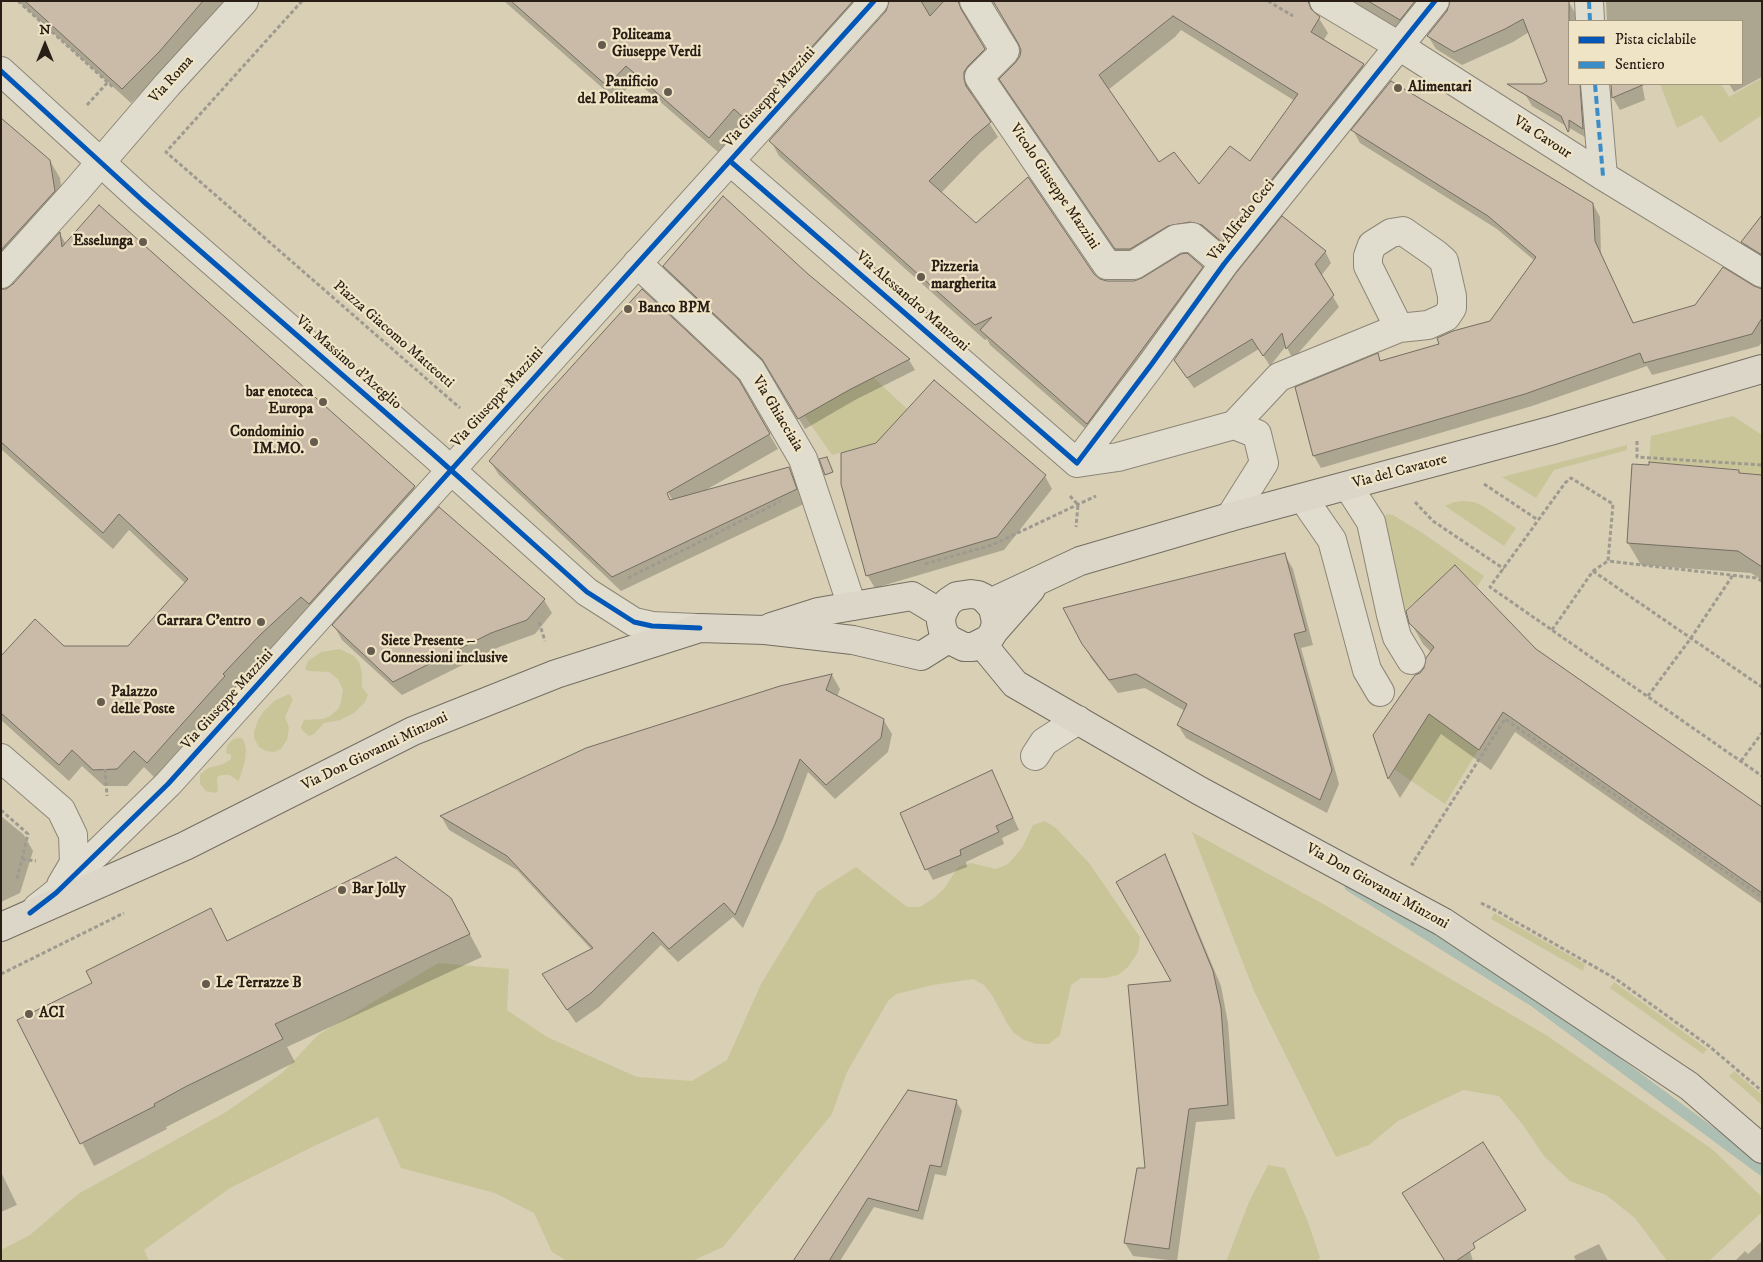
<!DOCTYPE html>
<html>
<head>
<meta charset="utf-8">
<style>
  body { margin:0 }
  #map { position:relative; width:1763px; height:1262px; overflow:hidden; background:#d8cfb5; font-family:"IM FELL DW Pica",serif }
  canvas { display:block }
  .frame { position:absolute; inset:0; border:2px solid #291e16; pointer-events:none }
  .legend { position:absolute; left:1568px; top:20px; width:175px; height:65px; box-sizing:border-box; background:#efe4c5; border:1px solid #a0957f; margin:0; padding:6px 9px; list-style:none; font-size:15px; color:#291e16 }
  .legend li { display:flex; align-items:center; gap:10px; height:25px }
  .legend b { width:25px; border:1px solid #a0957f }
  .north { position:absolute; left:20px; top:20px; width:50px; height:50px; -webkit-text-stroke:4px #efe4c5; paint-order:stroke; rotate:0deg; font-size:14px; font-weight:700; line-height:20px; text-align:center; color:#291e16 }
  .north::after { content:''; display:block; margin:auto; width:18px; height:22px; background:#291e16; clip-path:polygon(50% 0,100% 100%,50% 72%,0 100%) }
</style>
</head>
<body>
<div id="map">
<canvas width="1763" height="1262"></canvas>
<div class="frame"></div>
<ul class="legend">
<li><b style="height:6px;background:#0057b8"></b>Pista ciclabile</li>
<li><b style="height:6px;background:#3b8dc8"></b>Sentiero</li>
</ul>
<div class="north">N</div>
</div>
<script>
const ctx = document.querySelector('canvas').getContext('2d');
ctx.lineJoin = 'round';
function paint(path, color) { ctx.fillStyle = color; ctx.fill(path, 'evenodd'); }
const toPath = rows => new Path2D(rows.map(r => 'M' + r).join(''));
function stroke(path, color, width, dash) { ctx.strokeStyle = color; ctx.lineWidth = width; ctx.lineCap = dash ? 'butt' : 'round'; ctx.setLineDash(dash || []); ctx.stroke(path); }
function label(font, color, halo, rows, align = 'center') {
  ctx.font = font + ' "IM FELL DW Pica",serif'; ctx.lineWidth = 4.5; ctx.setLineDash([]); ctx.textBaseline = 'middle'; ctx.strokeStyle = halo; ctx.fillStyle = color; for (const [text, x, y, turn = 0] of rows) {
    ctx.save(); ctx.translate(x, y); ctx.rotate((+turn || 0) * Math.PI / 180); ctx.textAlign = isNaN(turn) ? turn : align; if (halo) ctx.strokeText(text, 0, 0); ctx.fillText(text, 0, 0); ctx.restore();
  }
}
const green = toPath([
  [1762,78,1762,115,1720,143,1702,115,1677,128,1660,84,1721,84,1729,97],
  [873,377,907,409,901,416,906,435,832,455,804,415],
  [1733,416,1762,435,1762,477,1759,475,1739,473,1739,469,1649,462,1651,436],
  [1627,445,1627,450,1554,470,1536,498,1502,477],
  [1463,501,1474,502,1483,506,1516,528,1504,546,1445,506,1454,502],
  [1386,514,1393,515,1424,534,1484,576,1477,587,1455,565,1435,584,1439,590,1420,608,1414,602,1401,615,1383,519],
  [340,649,354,656,359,662,362,672,362,687,368,695,365,702,354,713,340,720,324,723,314,734,309,736,302,730,301,727,304,720,323,719,330,716,338,709,341,702,343,690,338,679,329,672,309,671,305,669,308,661,321,652],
  [1427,658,1493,726,1445,804,1394,769,1410,744,1384,724],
  [289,694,293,699,285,717,289,728,287,740,281,749,274,752,266,751,259,747,254,738,254,732,258,720,264,711,274,701],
  [237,738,242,738,244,741,246,749,245,761,239,780,238,781,230,775,222,775,218,776,217,780,218,791,216,793,206,791,200,784,200,775,208,768,223,764,231,759,231,755,226,753,227,746,232,740],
  [1045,821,1056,828,1089,863,1140,937,1138,952,1128,967,1118,975,1106,978,1081,978,1071,985,1060,1035,1049,1044,1036,1044,1024,1040,1014,1033,1007,1023,992,995,984,985,973,979,933,985,896,994,888,1001,847,1072,832,1114,723,1247,692,1261,567,1261,552,1252,534,1213,495,1193,401,1168,378,1117,314,1146,230,1188,144,1250,149,1261,1,1261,1,1250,30,1235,78,1194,226,1112,282,1073,318,1035,438,963,509,969,507,1010,547,1037,637,1077,692,1081,727,1060,761,984,817,892,856,867,907,907,920,907,934,898,944,889,958,867,971,863,996,869,1008,864,1022,848,1033,825],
  [1192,832,1325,905,1546,1035,1712,1149,1762,1197,1762,1212,1709,1261,1667,1261,1635,1218,1606,1195,1570,1181,1544,1156,1523,1125,1499,1096,1463,1090,1398,1121,1369,1145,1336,1157,1254,991],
  [1494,913,1585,964,1583,971,1491,919],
  [1614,982,1707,1049,1703,1054,1610,988],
  [1734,1071,1762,1095,1762,1105,1729,1076],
  [1268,1165,1285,1168,1308,1222,1320,1257,1318,1261,1223,1261,1227,1259,1249,1202]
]);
const shadow = toPath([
  [18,1,225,1,167,67,131,103],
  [504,1,877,1,755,134,743,123,718,152,635,80,616,100],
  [888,1,979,1,969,9,966,17,968,24,993,65,972,88,972,96,998,137,980,153,941,193,976,224,1093,275,1100,280,1107,282,1134,282,1202,267,1211,283,1096,438,990,345,987,339,985,340,779,156,771,141,887,12,890,2],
  [987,1,1329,1,1319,8,1317,15,1328,33,1323,41,1363,65,1372,80,1231,256,1212,240,1125,264,1010,94,1022,50,998,8,992,2],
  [1181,30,1295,101,1251,163,1199,186,1159,164,1108,90,1175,37],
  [1352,1,1430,1,1409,35],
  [1568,1,1580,21,1569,21,1569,84,1594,84,1590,140,1532,106,1525,94,1549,82,1529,32,1513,42,1462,65,1436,49,1428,36],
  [1606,1,1762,1,1762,77,1734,92,1729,84,1742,84,1742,21,1607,21],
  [1612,84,1642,84,1645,100,1620,110,1613,98],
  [1,119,50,161,60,178,64,209,1,278],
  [1353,130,1593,204,1600,217,1601,255,1634,324,1754,288,1762,290,1762,342,1759,346,1652,375,1647,366,1532,406,1321,468,1314,456,1377,355,1381,362,1441,345,1491,322,1535,261,1497,229,1360,143],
  [99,207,414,487,424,504,269,652,232,691,234,694,157,780,144,767,127,786,104,786,82,766,69,781,1,720,1,658,64,647,129,647,186,584,129,530,113,549,1,449,1,290,6,290,13,286,60,234,66,244],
  [1762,228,1762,262,1750,255,1743,242],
  [1325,251,1331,263,1321,276,1339,307,1293,359,1286,346,1270,366,1259,349,1194,388,1175,361],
  [664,266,807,275,909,360,915,370,855,400,805,429,770,370,671,277],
  [738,381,778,449,704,491,789,469,797,483,804,504,621,591,499,475,490,461],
  [665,487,673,501,670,501,663,489],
  [1738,471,1741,475,1762,478,1762,580,1751,573,1641,565,1628,543],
  [1045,476,1052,489,1004,550,875,588,867,575],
  [1285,555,1293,569,1313,645,1301,648,1339,784,1327,813,1186,738,1178,725,1185,711,1145,688,1118,693,1091,658,1083,643],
  [544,600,552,613,535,634,499,647,402,695,342,640,334,626],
  [1411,623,1535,650,1762,808,1762,904,1515,732,1491,770,1441,734,1400,798,1389,779,1374,735,1426,668,1432,653,1423,644],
  [832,675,840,689,837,697,883,719,892,734,888,752,835,799,808,772,783,839,743,928,733,917,678,962,661,945,599,1007,576,1023,552,988,592,950,517,870,449,830,441,816],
  [992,772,1019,830,1002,838,1004,844,966,862,967,867,933,880,927,869],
  [1,816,24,835,33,851,20,893,1,902],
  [1164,856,1172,869,1221,986,1228,1023,1235,1119,1196,1122,1177,1261,1133,1256,1125,1243,1146,1170,1173,982],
  [451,899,482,957,287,1047,295,1062,166,1127,167,1129,94,1166,19,1021,94,983,210,910,228,942],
  [956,1101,962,1111,946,1176,935,1174,923,1220,874,1207,840,1261,795,1261],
  [1,1172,17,1205,1,1212],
  [1449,1180,1473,1261,1445,1261],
  [1762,1241,1762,1261,1735,1261,1745,1251,1748,1254],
  [1599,1244,1608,1261,1576,1261,1574,1256]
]);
const stream = toPath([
  [1350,886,1535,1002,1762,1170]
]);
const building = toPath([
  [25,1,203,1,159,52,122,89,25,1],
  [511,1,853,1,746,120,734,109,709,138,626,66,607,86,511,1],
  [889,1,921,1,930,16,944,1,958,1,961,9,985,49,968,66,964,72,964,79,966,86,991,122,972,138,929,181,976,223,1028,177,1094,274,1100,279,1107,281,1134,281,1142,278,1181,254,1187,253,1203,267,1087,424,980,330,992,317,975,325,769,141,886,11,889,1],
  [993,1,1308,1,1311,9,1320,17,1311,32,1364,64,1222,242,1202,225,1190,222,1168,226,1130,249,1115,249,999,79,1016,62,1020,56,1021,50,1018,43,993,1],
  [1173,16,1298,94,1250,161,1230,146,1199,184,1174,152,1159,162,1099,75,1173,16],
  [1368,1,1415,1,1400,20,1368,1],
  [1450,1,1569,1,1569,84,1580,84,1583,129,1569,120,1569,131,1568,132,1561,116,1507,84,1542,84,1547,81,1523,19,1505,29,1454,52,1427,36,1447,11,1450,1],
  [1391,81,1593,203,1595,241,1633,323,1695,305,1723,267,1754,286,1762,289,1762,318,1752,334,1644,363,1640,353,1525,394,1313,456,1295,387,1378,353,1380,361,1439,344,1437,338,1453,331,1490,321,1536,257,1488,216,1351,130,1391,81],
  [1611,84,1645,84,1612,98,1611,84],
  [1,118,50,160,55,191,1,250,1,118],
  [723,196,808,274,910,359,849,390,798,419,762,359,663,266,723,196],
  [99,205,415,486,309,604,301,597,260,635,223,674,225,676,147,763,134,751,117,769,93,770,72,750,59,765,1,713,1,656,35,619,64,646,128,646,188,579,119,514,103,533,1,442,1,289,6,289,13,284,60,232,62,247,99,205],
  [1762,215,1762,255,1741,242,1762,215],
  [1282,216,1326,251,1315,264,1334,295,1286,349,1282,333,1263,356,1252,339,1187,378,1174,360,1236,273,1282,216],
  [642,289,739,380,770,434,667,493,670,500,789,467,797,489,612,577,489,461,544,397,642,289],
  [934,380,1046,475,997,537,866,576,841,484,841,453,876,443,934,380],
  [827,457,833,472,825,475,819,459,827,457],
  [1649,462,1739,470,1739,473,1762,475,1762,567,1738,551,1627,543,1632,464,1649,465,1649,462],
  [439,507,545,599,527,620,491,633,393,682,332,625,439,507],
  [1285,553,1306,631,1294,634,1332,770,1320,800,1177,725,1187,704,1136,674,1109,680,1082,644,1063,608,1285,553],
  [1455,565,1536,649,1762,807,1762,893,1503,712,1479,750,1429,714,1388,779,1373,735,1415,675,1420,673,1424,668,1426,658,1434,647,1409,623,1406,611,1455,565],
  [832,674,826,690,884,719,881,738,826,785,800,759,775,824,735,915,724,903,669,949,653,932,591,993,567,1010,542,974,593,948,507,856,440,816,586,748,780,686,832,674],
  [992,770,1013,818,996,826,999,832,960,850,961,855,925,870,900,813,992,770],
  [1165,854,1213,971,1221,1008,1228,1105,1189,1109,1169,1249,1124,1243,1137,1168,1145,1168,1128,985,1171,981,1116,882,1165,854],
  [396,857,451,898,470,934,275,1024,283,1039,185,1087,154,1104,155,1106,80,1144,17,1020,92,983,86,971,211,908,227,941,396,857],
  [908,1090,957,1100,941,1167,930,1165,918,1211,868,1198,829,1261,793,1261,908,1090],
  [1483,1142,1526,1210,1473,1243,1475,1248,1456,1261,1445,1261,1402,1193,1483,1142]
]);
const path = toPath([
  [18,1,113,87],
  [302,1,166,152,460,408],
  [1268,1,1293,16],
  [87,105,108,82],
  [1637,441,1637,457,1762,465],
  [1484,484,1538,520],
  [1070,496,1078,505,1076,527],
  [1415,502,1433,521,1504,569],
  [925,564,992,545,1096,496],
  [1593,571,1762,687],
  [628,578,781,501],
  [1762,581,1756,578,1608,561,1613,504,1571,478,1565,483,1490,587,1762,776],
  [539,622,545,641],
  [1552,630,1593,571,1608,561],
  [1648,696,1691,638,1733,575],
  [1741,761,1762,733],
  [105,769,107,796],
  [1,810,28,834,17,879],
  [22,859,36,861],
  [1414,865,1412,864,1505,719,1762,897],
  [1481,903,1497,911,1616,979,1709,1046,1762,1091],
  [1,974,124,913]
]);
const minor = toPath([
  [974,1,1005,51,979,77,1107,265,1134,265,1176,239,1192,237,1224,264],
  [1324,1,1399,46,1603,176,1762,273],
  [1589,1,1590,21],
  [1,71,143,201,433,454,587,592,634,622,652,626,696,628],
  [1595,84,1603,176],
  [730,161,1077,463],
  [637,263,751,370,803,459,852,606],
  [1,274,76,191,168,84,244,1],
  [1234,425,1279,377,1399,328,1428,325,1446,317,1452,308,1452,296,1444,261,1436,254,1403,231,1391,233,1372,245,1368,256,1368,266,1399,328],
  [1077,463,1151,365,1224,264,1435,1],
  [1077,463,1118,457,1234,425,1257,434,1264,463,1230,517],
  [1348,486,1371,522,1391,615,1397,637,1411,660],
  [1303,498,1332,540,1367,670,1380,692],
  [1035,756,1044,742,1078,720],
  [1,758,61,810,73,835,74,863,61,885],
  [37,908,56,893,168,784,874,1]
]);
const major = toPath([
  [990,603,1080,561,1230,517,1550,431,1762,369],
  [771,627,818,612,912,596,942,614],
  [994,631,996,622,993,608,984,598,978,595,971,594,957,596,948,602,942,614,941,622,943,631,948,639,964,647,973,647,989,639,994,631,1031,589],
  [982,644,1015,684,1200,791,1443,922,1689,1086,1762,1149],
  [1,927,185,846,413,731,556,674,700,628,765,630,853,640,921,656,948,639]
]);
const quiet = toPath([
  [1589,1,1590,21],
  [1595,84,1603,176]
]);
const cycleway = toPath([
  [1,71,143,201,433,454,587,592,634,622,652,626,700,628],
  [730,161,1077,463,1151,365,1224,264,1435,1],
  [30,913,56,893,168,784,874,1]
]);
const markers = [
  [602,45,5,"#665c4e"],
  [1398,88,5,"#665c4e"],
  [668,92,5,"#665c4e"],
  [143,242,5,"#665c4e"],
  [921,277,5,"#665c4e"],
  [628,309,5,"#665c4e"],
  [323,402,5,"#665c4e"],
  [314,442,5,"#665c4e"],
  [261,622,5,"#665c4e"],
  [371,651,5,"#665c4e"],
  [101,702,5,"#665c4e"],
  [342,890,5,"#665c4e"],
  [206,984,5,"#665c4e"],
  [29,1014,5,"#665c4e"]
];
const poiNames = [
  ["Politeama",612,36],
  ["Giuseppe Verdi",612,53],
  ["Panificio",658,83,"right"],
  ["del Politeama",658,100,"right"],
  ["Alimentari",1408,88],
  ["Esselunga",133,242,"right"],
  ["Pizzeria",931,268],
  ["margherita",931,285],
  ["Banco BPM",638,309],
  ["bar enoteca",313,393,"right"],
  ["Europa",313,410,"right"],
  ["Condominio",304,433,"right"],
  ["IM.MO.",304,450,"right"],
  ["Carrara C'entro",251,622,"right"],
  ["Siete Presente –",381,642],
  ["Connessioni inclusive",381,659],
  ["Palazzo",111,693],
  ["delle Poste",111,710],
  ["Bar Jolly",352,890],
  ["Le Terrazze B",216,984],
  ["ACI",39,1014]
];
const streetNames = [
  ["Via Roma",172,80,-48],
  ["Via Giuseppe Mazzini",770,98,-48],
  ["Via Cavour",1542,138,33],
  ["Vicolo Giuseppe Mazzini",1054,187,56],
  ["Via Alfredo Ceci",1242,221,-52],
  ["Via Alessandro Manzoni",912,302,41],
  ["Piazza Giacomo Matteotti",393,335,41],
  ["Via Massimo d'Azeglio",348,363,41],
  ["Via Giuseppe Mazzini",498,398,-48],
  ["Via Ghiacciaia",777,414,59],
  ["Via del Cavatore",1400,472,-15],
  ["Via Giuseppe Mazzini",228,700,-48],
  ["Via Don Giovanni Minzoni",375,752,-26],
  ["Via Don Giovanni Minzoni",1377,887,29]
];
paint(green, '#c9c599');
paint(shadow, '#0003');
stroke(stream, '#adbeb2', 11);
paint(building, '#cabba9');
stroke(building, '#746e61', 1);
stroke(minor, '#8c8677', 30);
stroke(major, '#746e61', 30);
stroke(path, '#9f9a90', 3, [4, 2.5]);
stroke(minor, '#e0dcce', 28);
stroke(major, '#dbd6c7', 28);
stroke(quiet, '#3b8dc8', 4, [8, 4]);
stroke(cycleway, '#0057b8', 5);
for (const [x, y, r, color] of markers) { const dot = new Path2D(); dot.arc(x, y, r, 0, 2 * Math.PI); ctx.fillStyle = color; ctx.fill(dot); stroke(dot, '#efe4c5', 2); }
label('bold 15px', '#291e16', '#efe4c5', poiNames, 'left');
label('15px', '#291e16', '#efe4c5', streetNames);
</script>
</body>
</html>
